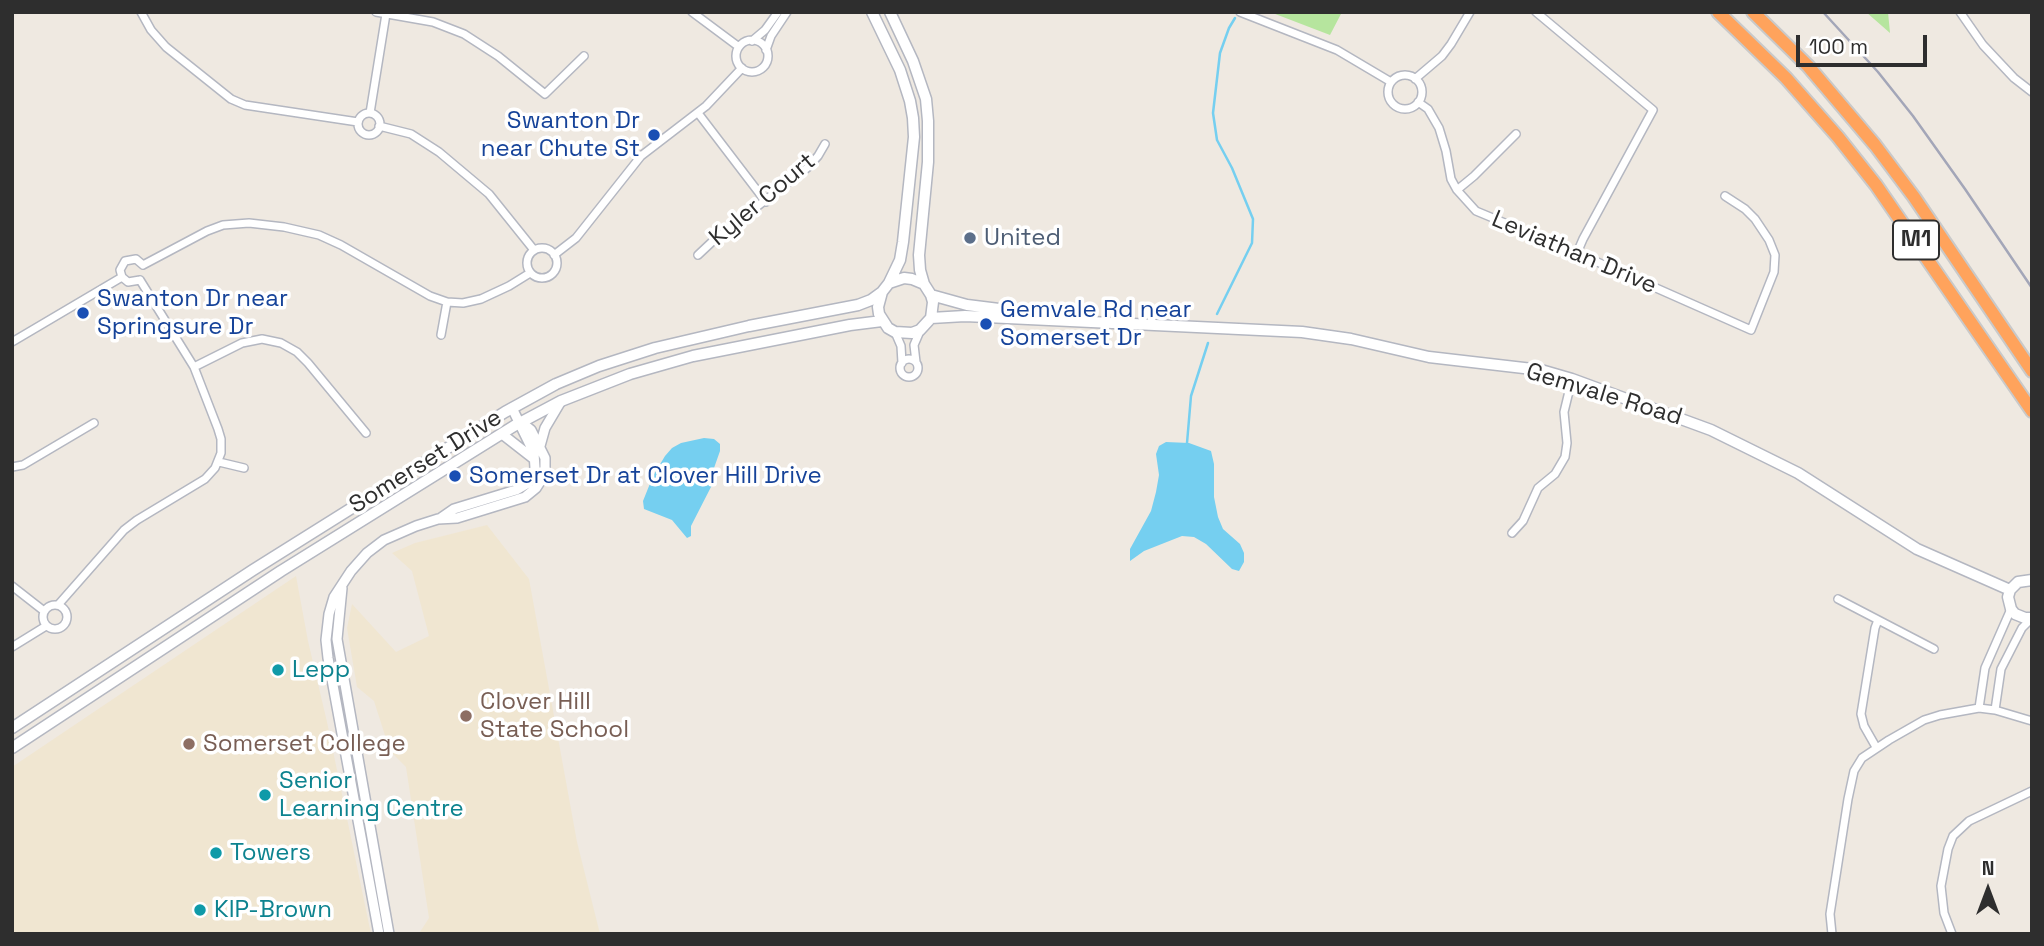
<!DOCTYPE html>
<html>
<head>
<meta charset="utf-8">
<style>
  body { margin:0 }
  #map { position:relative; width:2044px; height:946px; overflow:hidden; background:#efe9e1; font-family:"Space Grotesk",sans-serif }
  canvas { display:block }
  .frame { position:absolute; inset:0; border:14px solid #2e2e2e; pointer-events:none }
  .north { position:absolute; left:1953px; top:855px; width:70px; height:70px; -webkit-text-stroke:5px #fff; paint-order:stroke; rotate:0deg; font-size:19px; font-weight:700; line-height:28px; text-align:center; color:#2e2e2e }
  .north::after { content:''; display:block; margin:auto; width:24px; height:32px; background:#2e2e2e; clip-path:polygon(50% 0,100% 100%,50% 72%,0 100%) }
  .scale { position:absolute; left:1796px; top:35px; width:131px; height:32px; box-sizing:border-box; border:4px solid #2e2e2e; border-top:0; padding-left:9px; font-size:21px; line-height:24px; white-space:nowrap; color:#2e2e2e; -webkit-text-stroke:5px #fff; paint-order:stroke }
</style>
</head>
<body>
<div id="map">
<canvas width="2044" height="946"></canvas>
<div class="frame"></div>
<div class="north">N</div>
<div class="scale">100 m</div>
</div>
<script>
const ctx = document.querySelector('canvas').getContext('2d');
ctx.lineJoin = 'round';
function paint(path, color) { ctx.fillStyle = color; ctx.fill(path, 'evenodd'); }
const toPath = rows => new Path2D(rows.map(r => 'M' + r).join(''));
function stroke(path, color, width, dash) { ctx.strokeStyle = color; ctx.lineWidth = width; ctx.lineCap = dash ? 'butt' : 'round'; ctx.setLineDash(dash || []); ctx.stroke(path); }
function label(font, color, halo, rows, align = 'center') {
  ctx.font = font + ' "Space Grotesk",sans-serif'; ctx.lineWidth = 7; ctx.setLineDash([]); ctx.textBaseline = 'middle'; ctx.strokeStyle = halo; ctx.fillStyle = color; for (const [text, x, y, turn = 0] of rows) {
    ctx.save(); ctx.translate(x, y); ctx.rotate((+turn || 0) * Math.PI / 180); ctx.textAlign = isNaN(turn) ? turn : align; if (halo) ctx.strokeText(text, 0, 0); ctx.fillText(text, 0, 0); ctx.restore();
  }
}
const education = toPath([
  [487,525,529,579,577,842,600,934,416,934,420,932,429,918,406,767,390,751,374,701,357,687,347,628,352,604,396,652,429,636,412,571,392,553,415,543],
  [296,576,308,641,327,722,371,934,12,934,12,767]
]);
const green = toPath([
  [1270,12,1342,12,1330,35],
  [1866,12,1888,12,1890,33]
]);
const water = toPath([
  [704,438,714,439,720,444,720,451,714,468,712,485,691,526,691,536,687,538,672,520,644,509,643,501,653,476,665,456,672,448,681,443],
  [1166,442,1189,443,1211,451,1214,464,1214,497,1218,517,1223,529,1240,544,1244,553,1244,562,1239,571,1232,569,1206,544,1194,537,1182,536,1144,551,1130,561,1130,549,1151,511,1156,492,1159,475,1156,454,1159,446]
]);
const stream = toPath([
  [1217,314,1252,243,1253,219,1232,168,1217,140,1213,113,1220,53,1229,28,1235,18],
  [1187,443,1191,396,1208,343]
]);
const minor = toPath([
  [141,12,151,30,166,47,231,99,245,105,358,122],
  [376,12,433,22,464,34,498,56,545,94,584,56],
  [692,12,739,47],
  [1240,12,1337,50,1391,82],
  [1536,12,1653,110,1583,239,1577,253],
  [1960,12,1983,45,2014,78,2032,92],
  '736 56a16 16 0 1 1 32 0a16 16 0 1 1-32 0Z',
  [752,41,765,30,778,12],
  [766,50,771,36,787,12],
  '1388 92a17 17 0 1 1 34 0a17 17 0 1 1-34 0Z',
  [1415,79,1442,56,1451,44,1470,12],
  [1418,102,1428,109,1439,128,1446,151,1451,179,1457,190,1476,211,1577,253,1751,330,1774,272,1775,255,1769,240,1755,219,1745,209,1725,196],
  [370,113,386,14],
  [698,113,766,202],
  '358 124a11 11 0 1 1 22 0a11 11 0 1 1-22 0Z',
  [379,126,411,134,439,152,489,194,534,250],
  [1457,190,1474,176,1516,134],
  '527 263a15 15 0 1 1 30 0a15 15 0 1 1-30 0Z',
  [554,255,576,238,641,156,706,106,742,68],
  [698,255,715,239,807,168,818,156,825,144],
  [143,265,207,231,223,225,249,223,284,227,319,235,341,245,430,296,447,302,463,303,481,299,509,286,530,273],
  [122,277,120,270,125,261,136,259,143,265],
  [122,277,128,282,140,280],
  [895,332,901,346,902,363],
  [441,335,447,302],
  [12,342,122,277],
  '900 368a9 9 0 1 1 18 0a9 9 0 1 1-18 0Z',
  [916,362,914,345,920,331],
  [194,367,242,343,262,339,281,343,297,352,308,363,366,433],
  [219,462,244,468],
  [12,467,23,465,94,423],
  [1512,533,1523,521,1538,488,1555,474,1565,457,1567,443,1564,412,1572,379],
  [12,586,44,611],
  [1838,599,1934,649],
  '43 617a12 12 0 1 1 24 0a12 12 0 1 1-24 0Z',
  [58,605,124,530,137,520,205,479,215,468,221,453,221,439,218,429,194,367,140,280],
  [12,647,46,626],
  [1979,708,1985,668,2011,609],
  [1995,710,2001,669,2022,628,2032,618],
  [1876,747,1864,726,1861,714,1875,628,1878,620],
  [1832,934,1830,914,1848,799,1854,771,1862,758,1889,740,1924,720,1940,715,1979,708,1995,710,2032,721],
  [1952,934,1944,913,1941,886,1948,849,1953,836,1969,821,2032,791]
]);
const tertiary = toPath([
  [502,434,534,459],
  [540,446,545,428,561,401],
  [441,518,454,509,516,490,528,483,531,479,535,468,534,453,512,408],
  [342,588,337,639,389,934],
  [379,934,328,658,326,640,329,614,334,597,351,571,367,553,384,540,416,526,438,519,457,518,525,497,536,488,545,474,545,458,531,430,521,422]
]);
const secondary = toPath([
  [889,283,904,278,912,279,924,284],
  [882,292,878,307,879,314,888,328,895,332,912,333,920,330,931,318,933,302,931,295,924,284,920,270,919,255,928,162,928,121,926,99,913,61,890,12],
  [931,295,967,305,1047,315],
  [931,318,965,316,1302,332,1351,339,1429,357,1541,370,1572,379,1711,430,1798,473,1917,549,2010,590],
  [2032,580,2018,582,2010,590,2008,597,2011,609,2015,614,2025,618,2032,618],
  [12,728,253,570,505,412,556,384,599,366,655,348,749,326,858,305,871,300,882,292,889,283,900,260,903,242,914,137,913,118,910,101,900,70,872,12],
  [12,748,281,571,514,426,561,401,630,374,693,356,850,325,882,321]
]);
const motorway = toPath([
  [1718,12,1786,78,1838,137,1876,185,2032,411],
  [1753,12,1808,66,1875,145,1914,197,2032,371]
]);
const rail = toPath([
  [1823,12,1878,72,1913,116,1965,189,2032,288]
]);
const markers = [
  [654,135,7,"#1a4fb4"],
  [970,238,7,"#5c6f8a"],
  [83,313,7,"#1a4fb4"],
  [986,324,7,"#1a4fb4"],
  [455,476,7,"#1a4fb4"],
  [278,670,7,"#0f9aa8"],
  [466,716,7,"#8d6e63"],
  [189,744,7,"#8d6e63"],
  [265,795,7,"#0f9aa8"],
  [216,853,7,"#0f9aa8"],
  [200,910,7,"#0f9aa8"]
];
const shields = [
  [1916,240,46]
];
const shieldNames = [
  ["M1",1916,240]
];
const transitNames = [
  ["Swanton Dr",640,121,"right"],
  ["near Chute St",640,149,"right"],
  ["Swanton Dr near",97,299],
  ["Springsure Dr",97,327],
  ["Gemvale Rd near",1000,310],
  ["Somerset Dr",1000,338],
  ["Somerset Dr at Clover Hill Drive",469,476]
];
const streetNames = [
  ["Kyler Court",763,200,-40],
  ["Leviathan Drive",1574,253,23],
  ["Gemvale Road",1604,395,17],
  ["Somerset Drive",426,462,-32]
];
const serviceNames = [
  ["United",984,238]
];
const cultureNames = [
  ["Lepp",292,670],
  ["Senior",279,781],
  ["Learning Centre",279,809],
  ["Towers",230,853],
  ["KIP-Brown",214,910]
];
const educationNames = [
  ["Clover Hill",480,702],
  ["State School",480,730],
  ["Somerset College",203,744]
];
paint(education, '#f0e6d1');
paint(green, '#b6e59e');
paint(water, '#75cff0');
stroke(stream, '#75cff0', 2.5);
stroke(minor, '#b4b7c1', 10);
stroke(tertiary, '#b4b7c1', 12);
stroke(secondary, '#b4b7c1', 13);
stroke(motorway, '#c9c9c9', 16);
stroke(minor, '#fff', 7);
stroke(tertiary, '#fff', 9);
stroke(secondary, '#fff', 10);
stroke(motorway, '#ffa35c', 12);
stroke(rail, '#a3a6b8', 2.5);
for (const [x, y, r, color] of markers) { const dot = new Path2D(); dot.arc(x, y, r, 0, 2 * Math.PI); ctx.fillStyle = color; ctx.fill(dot); stroke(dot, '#fff', 2.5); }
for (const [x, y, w] of shields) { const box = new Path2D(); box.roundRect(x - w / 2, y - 19.5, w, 39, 5); ctx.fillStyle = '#fff'; ctx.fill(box); stroke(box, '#2e2e2e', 2); }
label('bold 23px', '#2e2e2e', null, shieldNames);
label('24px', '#164399', '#fff', transitNames, 'left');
label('24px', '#2e2e2e', '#fff', streetNames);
label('24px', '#4e5e75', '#fff', serviceNames, 'left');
label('24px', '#0d838f', '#fff', cultureNames, 'left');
label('24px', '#785e54', '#fff', educationNames, 'left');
</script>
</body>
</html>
